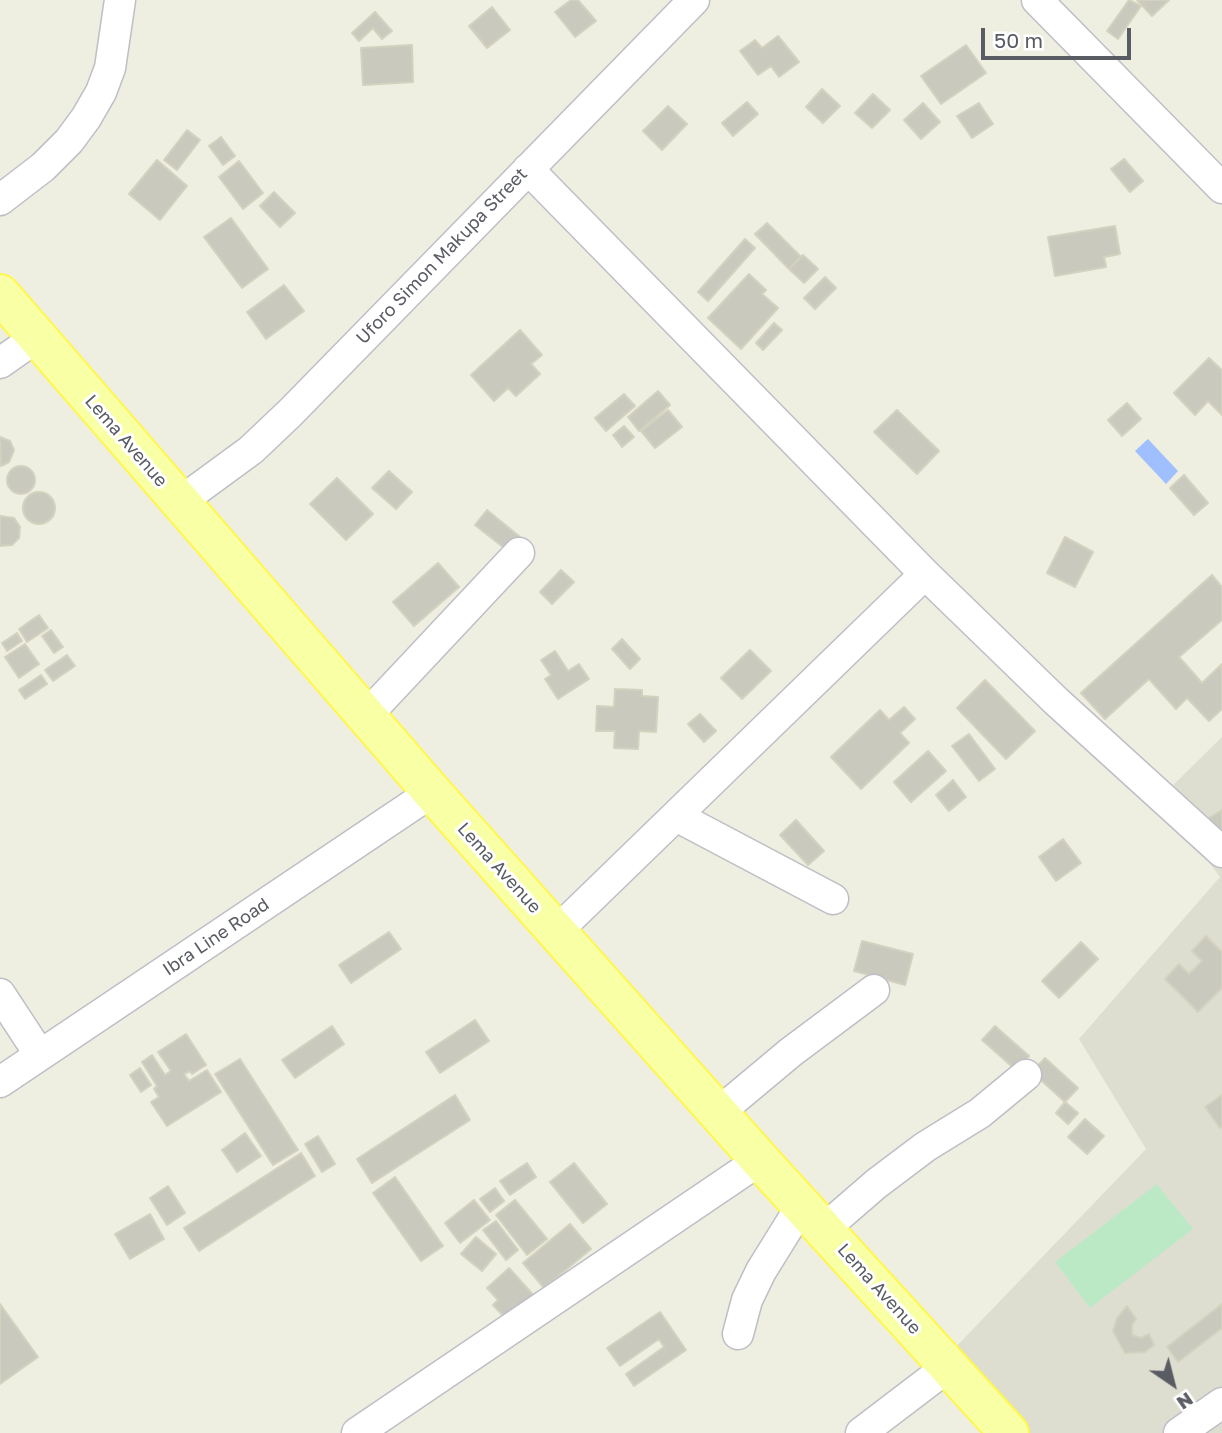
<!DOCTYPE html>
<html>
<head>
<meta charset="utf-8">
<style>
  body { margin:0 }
  #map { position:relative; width:1222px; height:1433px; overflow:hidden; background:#eeeee1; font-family:"Golos Text",sans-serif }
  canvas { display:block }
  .north { position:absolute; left:1138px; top:1349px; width:70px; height:70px; -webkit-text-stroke:5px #fff; paint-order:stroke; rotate:145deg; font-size:19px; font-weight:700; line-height:28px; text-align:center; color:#5a5c64 }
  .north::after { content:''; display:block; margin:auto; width:24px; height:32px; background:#5a5c64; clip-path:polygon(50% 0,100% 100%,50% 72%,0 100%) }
  .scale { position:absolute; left:981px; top:28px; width:150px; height:32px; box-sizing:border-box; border:4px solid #5a5c64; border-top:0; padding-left:9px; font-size:21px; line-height:24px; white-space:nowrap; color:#5a5c64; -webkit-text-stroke:5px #fff; paint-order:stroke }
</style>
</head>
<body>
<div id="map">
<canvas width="1222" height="1433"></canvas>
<div class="north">N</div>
<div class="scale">50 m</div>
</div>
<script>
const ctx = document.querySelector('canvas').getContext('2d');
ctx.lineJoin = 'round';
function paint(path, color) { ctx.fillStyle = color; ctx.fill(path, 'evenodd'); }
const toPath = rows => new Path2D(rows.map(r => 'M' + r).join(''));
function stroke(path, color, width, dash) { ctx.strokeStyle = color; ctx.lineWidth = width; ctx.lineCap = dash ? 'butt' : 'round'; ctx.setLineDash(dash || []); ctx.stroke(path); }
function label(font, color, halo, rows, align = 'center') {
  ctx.font = font + ' "Golos Text",sans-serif'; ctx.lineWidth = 6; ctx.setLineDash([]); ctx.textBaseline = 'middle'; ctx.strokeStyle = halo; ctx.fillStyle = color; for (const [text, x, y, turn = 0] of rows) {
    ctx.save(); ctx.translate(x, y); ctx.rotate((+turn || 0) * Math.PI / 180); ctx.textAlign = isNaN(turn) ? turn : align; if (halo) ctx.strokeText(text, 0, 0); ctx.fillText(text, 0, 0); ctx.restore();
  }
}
const education = toPath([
  [1222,737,1222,1433,1024,1433,951,1352,1146,1149,1079,1039,1220,877,1161,797]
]);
const green = toPath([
  [1157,1184,1193,1229,1090,1308,1055,1262]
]);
const water = toPath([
  [1148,439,1178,471,1166,484,1135,451]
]);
const building = toPath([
  [571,0,578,0,596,21,575,37,555,12,571,0],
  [1129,0,1141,6,1118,39,1107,31,1129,0],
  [1137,0,1169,0,1152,16,1137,0],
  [492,7,510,30,487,48,469,26,492,7],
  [375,12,392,31,382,39,373,28,359,41,352,33,375,12],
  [778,36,799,62,779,77,771,66,758,75,740,51,755,40,762,48,778,36],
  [412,45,413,82,363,85,361,48,412,45],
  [966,45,986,73,941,104,921,76,966,45],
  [822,89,840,106,823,123,806,107,822,89],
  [873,94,890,110,872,128,855,113,873,94],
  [747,102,758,114,733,136,722,123,747,102],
  [923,103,940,122,921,139,904,120,923,103],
  [979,103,993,124,972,138,957,116,979,103],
  [668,106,687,124,662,150,643,131,668,106],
  [187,130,200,140,177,170,164,160,187,130],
  [221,137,235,156,223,165,209,146,221,137],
  [1124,159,1143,181,1130,192,1111,169,1124,159],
  [157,160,187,186,160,220,129,194,157,160],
  [239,161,263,193,243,209,219,177,239,161],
  [274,192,295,213,280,227,260,206,274,192],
  [231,218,268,269,242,288,204,237,231,218],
  [767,223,801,257,789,269,755,234,767,223],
  [1115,226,1120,254,1104,257,1106,267,1055,276,1048,237,1115,226],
  [745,239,755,248,708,301,698,292,745,239],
  [803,255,818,269,804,283,789,269,803,255],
  [749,274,766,290,762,294,778,308,741,349,708,318,749,274],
  [825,277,836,288,815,309,804,298,825,277],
  [284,285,304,311,266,339,247,312,284,285],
  [774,323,782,330,763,350,756,343,774,323],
  [520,330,542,355,531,364,540,374,516,396,508,388,494,401,471,375,520,330],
  [1209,358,1222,370,1222,415,1208,401,1195,415,1174,393,1209,358],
  [658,391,670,405,639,431,628,417,658,391],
  [624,394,635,406,606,431,595,418,624,394],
  [1127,403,1141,419,1122,436,1108,420,1127,403],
  [668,410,682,427,655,448,641,431,668,410],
  [897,410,939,451,917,474,874,432,897,410],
  [624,426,634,437,622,447,613,435,624,426],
  [0,437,10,441,14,450,9,462,1,466,0,437],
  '7 480a14 14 0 1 1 28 0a14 14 0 1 1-28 0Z',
  [389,471,412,492,396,509,372,488,389,471],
  [1184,475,1208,503,1194,515,1170,488,1184,475],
  [337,478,373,514,346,540,310,504,337,478],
  '23 508a16 16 0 1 1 32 0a16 16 0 1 1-32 0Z',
  [487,510,520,537,508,551,475,525,487,510],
  [0,516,14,518,20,527,19,538,12,545,0,546,0,516],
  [1065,537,1093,552,1075,587,1047,573,1065,537],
  [438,563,459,587,414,626,393,602,438,563],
  [561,570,574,582,552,604,540,592,561,570],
  [1212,575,1222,587,1222,620,1179,657,1202,683,1222,664,1222,709,1209,721,1187,698,1176,709,1149,679,1105,719,1081,693,1212,575],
  [39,615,48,628,27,642,19,629,39,615],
  [51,630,63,647,54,653,42,636,51,630],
  [17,633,22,641,7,651,2,643,17,633],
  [622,639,640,659,630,669,612,649,622,639],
  [25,644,39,664,19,678,5,657,25,644],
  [750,650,771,671,742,699,721,678,750,650],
  [555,651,568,671,579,664,589,679,558,699,545,679,551,675,541,660,555,651],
  [67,655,75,666,53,681,45,670,67,655],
  [41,675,47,684,25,699,19,690,41,675],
  [985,680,1035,731,1006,759,957,708,985,680],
  [615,689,642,690,642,696,658,697,656,732,639,731,638,749,614,748,615,731,596,731,597,706,614,707,615,689],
  [904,707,915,719,900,733,909,743,861,789,831,757,880,710,889,720,904,707],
  [700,714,716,731,704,742,688,724,700,714],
  [969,734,995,769,979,781,952,746,969,734],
  [928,751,946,771,911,802,894,782,928,751],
  [953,780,966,797,949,811,936,795,953,780],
  [1222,810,1222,843,1204,821,1222,810],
  [796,820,824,851,808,865,780,835,796,820],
  [1063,839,1081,863,1056,881,1039,857,1063,839],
  [389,932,401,949,351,983,339,965,389,932],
  [1206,936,1222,952,1222,988,1198,1012,1165,979,1179,964,1189,974,1202,961,1192,951,1206,936],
  [862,941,913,954,905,985,854,971,862,941],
  [1081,942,1098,959,1059,998,1042,981,1081,942],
  [475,1020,489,1041,440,1073,426,1052,475,1020],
  [332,1026,344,1044,295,1078,282,1060,332,1026],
  [995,1026,1029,1056,1016,1070,982,1040,995,1026],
  [186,1034,206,1065,192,1074,190,1071,184,1074,189,1081,207,1070,221,1092,167,1126,151,1102,159,1097,154,1089,157,1086,142,1062,152,1055,165,1075,171,1071,158,1052,186,1034],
  [1045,1058,1078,1088,1065,1102,1032,1072,1045,1058],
  [240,1059,298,1150,273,1165,215,1074,240,1059],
  [140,1068,151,1085,141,1092,130,1075,140,1068],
  [455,1095,470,1120,372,1183,357,1159,455,1095],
  [1222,1095,1222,1127,1220,1128,1205,1107,1222,1095],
  [1065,1102,1078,1113,1068,1124,1056,1113,1065,1102],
  [1085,1119,1104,1136,1087,1154,1068,1137,1085,1119],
  [245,1133,261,1156,237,1172,222,1150,245,1133],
  [318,1136,335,1164,322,1172,305,1144,318,1136],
  [301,1153,315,1176,199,1251,184,1228,301,1153],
  [527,1163,536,1177,510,1195,500,1181,527,1163],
  [574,1163,607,1204,583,1223,550,1182,574,1163],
  [395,1177,443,1246,421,1261,373,1193,395,1177],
  [168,1186,185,1213,167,1225,150,1198,168,1186],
  [495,1188,504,1201,490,1212,480,1199,495,1188],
  [474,1200,490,1220,460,1243,445,1223,474,1200],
  [515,1200,547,1239,527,1255,496,1215,515,1200],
  [150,1214,164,1239,130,1259,115,1234,150,1214],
  [496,1221,518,1250,506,1260,483,1230,496,1221],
  [570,1224,591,1249,544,1288,523,1263,570,1224],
  [476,1237,496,1254,482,1271,461,1254,476,1237],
  [509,1268,536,1298,509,1322,493,1305,498,1300,487,1288,509,1268],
  [0,1304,38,1357,0,1384,0,1304],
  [1222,1304,1222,1328,1178,1362,1167,1347,1222,1304],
  [1127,1306,1136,1319,1132,1325,1132,1335,1141,1338,1149,1334,1154,1345,1145,1352,1125,1353,1113,1331,1117,1318,1127,1306],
  [660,1312,686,1350,634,1386,626,1374,664,1347,659,1339,620,1366,607,1348,660,1312]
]);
const minor = toPath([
  [1037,0,1222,188],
  [528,169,925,574,1056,701,1222,852],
  [0,200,43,167,69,141,86,118,101,92,110,68,120,0],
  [0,363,37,337],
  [180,502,251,450,290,413,694,0],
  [367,715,519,553],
  [676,816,833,899],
  [556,932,925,574],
  [0,994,40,1055],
  [0,1082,432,792],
  [718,1113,791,1052,874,990],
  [824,1229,876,1184,925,1147,980,1113,1026,1075],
  [738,1334,747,1300,761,1271,802,1205],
  [357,1433,760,1160],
  [861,1433,949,1366],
  [1179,1433,1222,1403]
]);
const major = toPath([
  [0,294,432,792,760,1160,1009,1433]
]);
const streetNames = [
  ["Uforo Simon Makupa Street",442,256,-46],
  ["Lema Avenue",126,441,49],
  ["Lema Avenue",499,868,48],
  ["Ibra Line Road",216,937,-34],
  ["Lema Avenue",879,1289,48]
];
paint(education, '#deded0');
paint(green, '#bbe9c6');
paint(water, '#a0bfff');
paint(building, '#c9c9be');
stroke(building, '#d3d2bf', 2);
stroke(minor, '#bebfc6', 33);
stroke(major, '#fff74a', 42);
stroke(minor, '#fff', 30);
stroke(major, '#f8ffa5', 38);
label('18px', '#5a5c64', '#fff', streetNames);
</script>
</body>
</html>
